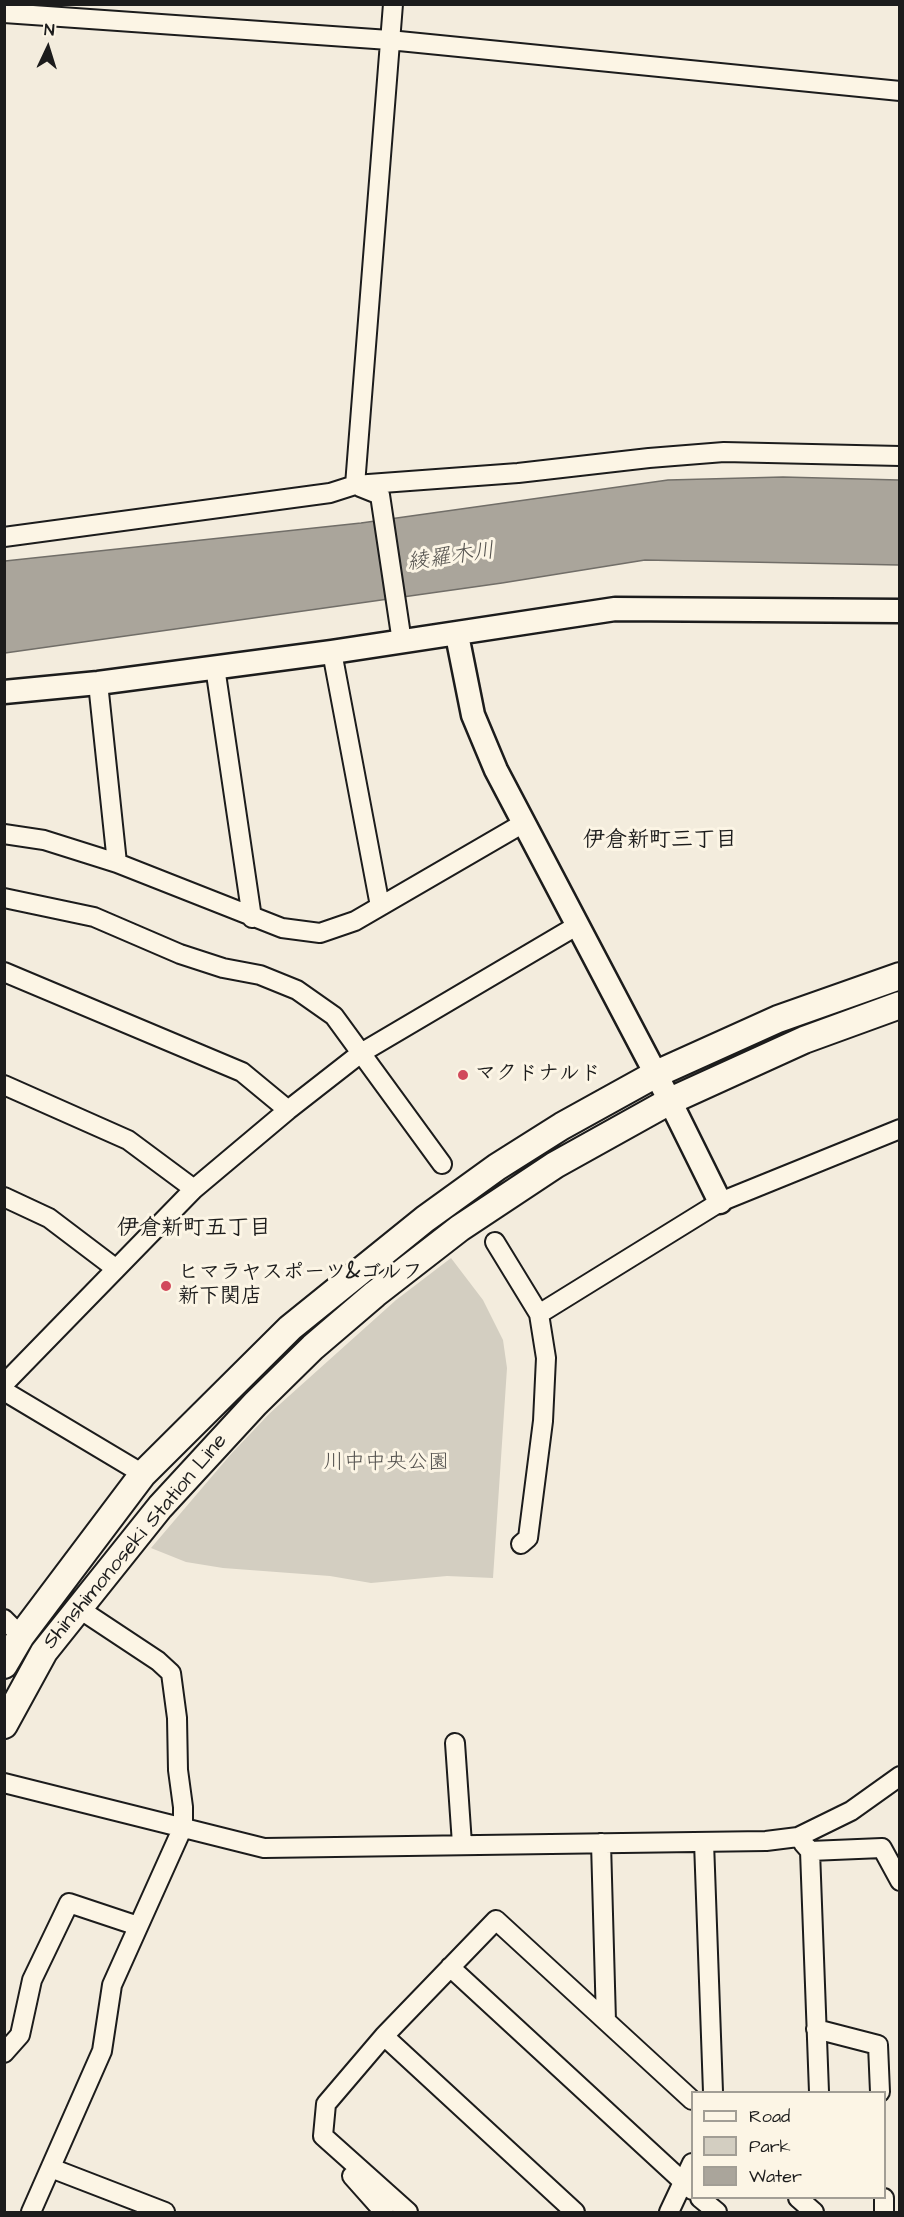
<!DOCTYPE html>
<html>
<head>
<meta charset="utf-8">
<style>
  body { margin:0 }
  #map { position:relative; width:904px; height:2217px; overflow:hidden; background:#f3ecdd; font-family:"Architects Daughter",sans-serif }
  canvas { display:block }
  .frame { position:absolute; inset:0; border:6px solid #1c1c1c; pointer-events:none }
  .legend { position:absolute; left:691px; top:2091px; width:195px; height:108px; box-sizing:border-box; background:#fcf5e5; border:2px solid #a29e95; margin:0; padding:8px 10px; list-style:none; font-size:18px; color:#1c1c1c }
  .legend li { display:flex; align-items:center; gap:12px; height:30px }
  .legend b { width:30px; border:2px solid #a29e95 }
  .north { position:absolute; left:18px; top:18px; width:60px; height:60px; -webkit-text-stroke:4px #fcf5e5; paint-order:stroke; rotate:4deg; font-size:16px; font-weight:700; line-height:24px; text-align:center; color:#1c1c1c }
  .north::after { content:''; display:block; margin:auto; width:21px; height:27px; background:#1c1c1c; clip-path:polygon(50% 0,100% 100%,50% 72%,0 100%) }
</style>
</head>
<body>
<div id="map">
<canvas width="904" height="2217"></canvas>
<div class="frame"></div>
<ul class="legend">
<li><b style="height:8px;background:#fcf5e5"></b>Road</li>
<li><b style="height:16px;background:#d3cec1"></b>Park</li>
<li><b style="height:16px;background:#aaa59b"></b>Water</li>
</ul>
<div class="north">N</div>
</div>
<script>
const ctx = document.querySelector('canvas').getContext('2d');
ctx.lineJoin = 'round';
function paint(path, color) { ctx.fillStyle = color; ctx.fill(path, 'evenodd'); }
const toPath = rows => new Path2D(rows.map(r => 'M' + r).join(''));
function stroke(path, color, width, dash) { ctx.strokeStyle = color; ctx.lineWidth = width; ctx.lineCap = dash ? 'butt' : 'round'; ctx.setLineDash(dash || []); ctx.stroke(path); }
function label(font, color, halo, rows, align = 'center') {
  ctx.font = font + ' "Architects Daughter","Klee One",sans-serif'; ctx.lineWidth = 6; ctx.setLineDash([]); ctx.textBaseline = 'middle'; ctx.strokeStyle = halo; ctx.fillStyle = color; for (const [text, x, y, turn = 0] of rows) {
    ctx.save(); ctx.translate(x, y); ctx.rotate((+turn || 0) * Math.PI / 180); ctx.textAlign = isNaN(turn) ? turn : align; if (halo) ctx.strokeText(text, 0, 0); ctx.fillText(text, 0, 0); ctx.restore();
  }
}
const green = toPath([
  [451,1258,483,1300,503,1340,507,1368,493,1578,447,1576,371,1583,330,1576,223,1568,186,1562,151,1548,231,1454,270,1413,396,1300]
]);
const water = toPath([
  [783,477,899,480,899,565,645,560,502,583,5,653,5,561,361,523,668,480,783,477]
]);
const minor = toPath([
  [4,13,389,40,900,91],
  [355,485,393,4],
  [360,487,380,495,402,642],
  [4,537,330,493,355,485,518,473,649,458,724,452,900,456],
  [332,652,380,906],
  [215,667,252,918],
  [98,683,117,863],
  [4,834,44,840,117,863,282,928,320,933,355,921,522,824],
  [4,898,94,917,180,954,223,968,260,975,297,990,334,1016,442,1164],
  [4,972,242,1072,288,1110],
  [4,1085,128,1140,194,1189],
  [4,1197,49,1218,115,1268],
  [495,1242,539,1314,546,1358,543,1421,528,1538,521,1544],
  [539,1314,720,1202,900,1129],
  [4,1384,194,1189,288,1110,361,1053,578,925],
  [4,1391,143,1474],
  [4,1619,21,1636],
  [455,1743,462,1844],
  [4,1783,264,1848,766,1841,798,1837,851,1811,900,1776],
  [704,1842,713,2092],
  [601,1843,606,2021],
  [803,1843,810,1851,882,1848,900,1881],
  [810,1851,819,2092],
  [450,1967,692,2190],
  [816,2029,878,2045,880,2092],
  [384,2036,575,2212],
  [4,2053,20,2035,32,1980,69,1903,138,1926],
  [51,2168,165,2212],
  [352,2176,384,2212],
  [700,2198,717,2212],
  [798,2198,814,2212],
  [884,2198,884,2212],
  [31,2212,102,2051,112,1985,183,1827,183,1807,178,1770,177,1718,171,1673,158,1661,78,1608],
  [408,2212,323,2136,326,2104,384,2036,496,1920,692,2100],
  [669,2212,692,2163]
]);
const tertiary = toPath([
  [457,635,473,715,496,770,670,1101,720,1202],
  [4,692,98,683,332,652,615,609,900,611]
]);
const secondary = toPath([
  [4,1665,21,1636,143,1474,290,1328,425,1219,497,1167,562,1126,656,1074,778,1019,900,976],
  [4,1725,44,1652,160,1507,255,1404,313,1347,375,1294,460,1228,555,1165,670,1101,804,1040,900,1005]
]);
const markers = [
  [463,1075,6,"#d1495b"],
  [166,1286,6,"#d1495b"]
];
const poiNames = [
  ["マクドナルド",475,1075],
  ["ヒマラヤスポーツ&ゴルフ",178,1274],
  ["新下関店",178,1298]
];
const parkNames = [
  ["川中中央公園",386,1464]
];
const streetNames = [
  ["Shinshimonoseki Station Line",136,1542,-50]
];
const waterNames = [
  ["綾羅木川",451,558,-8]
];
const neighbourhoodNames = [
  ["伊倉新町三丁目",660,841],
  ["伊倉新町五丁目",194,1229]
];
paint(green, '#d3cec1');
paint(water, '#aaa59b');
stroke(water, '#716e68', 1.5);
stroke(minor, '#1c1c1c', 22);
stroke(tertiary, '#1c1c1c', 27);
stroke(secondary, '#1c1c1c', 30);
stroke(minor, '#fcf5e5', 18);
stroke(tertiary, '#fcf5e5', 22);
stroke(secondary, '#fcf5e5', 26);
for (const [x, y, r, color] of markers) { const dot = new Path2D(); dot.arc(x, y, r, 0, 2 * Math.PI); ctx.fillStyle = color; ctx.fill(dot); stroke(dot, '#fcf5e5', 2); }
label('bold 21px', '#1c1c1c', '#fcf5e5', poiNames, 'left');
label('21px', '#53514e', '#fcf5e5', parkNames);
label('21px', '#1c1c1c', '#fcf5e5', streetNames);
label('italic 22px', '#55534f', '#fcf5e5', waterNames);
label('bold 22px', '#1c1c1c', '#fcf5e5', neighbourhoodNames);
</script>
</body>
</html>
